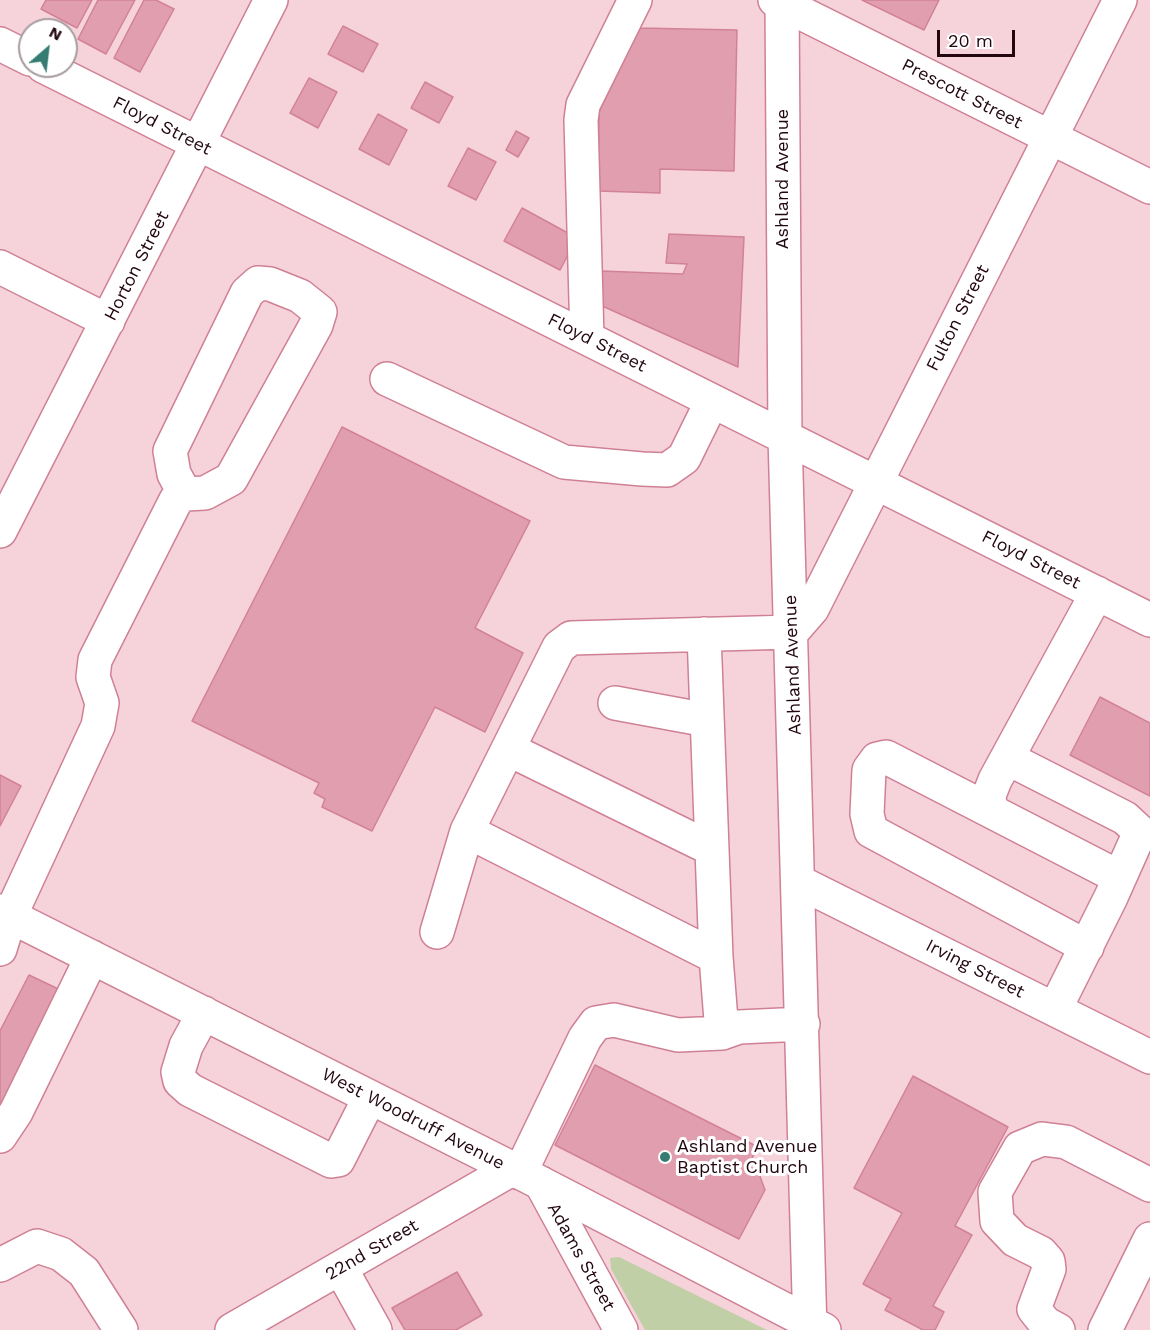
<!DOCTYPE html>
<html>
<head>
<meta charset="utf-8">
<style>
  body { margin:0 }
  #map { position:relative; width:1150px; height:1330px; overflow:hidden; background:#f6d3db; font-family:"Work Sans",sans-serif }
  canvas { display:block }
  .north { position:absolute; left:18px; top:18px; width:60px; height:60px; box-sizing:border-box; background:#fff; border:2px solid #a79c9f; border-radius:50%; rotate:28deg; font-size:16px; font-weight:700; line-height:24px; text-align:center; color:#230710 }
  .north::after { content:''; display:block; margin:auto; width:21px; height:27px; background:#367c72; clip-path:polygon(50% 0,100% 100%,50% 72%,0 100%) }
  .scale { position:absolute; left:937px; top:30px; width:78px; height:27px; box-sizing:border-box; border:3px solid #230710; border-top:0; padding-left:8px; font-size:18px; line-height:21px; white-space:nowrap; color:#230710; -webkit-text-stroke:4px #fff; paint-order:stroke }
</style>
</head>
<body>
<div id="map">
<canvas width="1150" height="1330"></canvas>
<div class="north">N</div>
<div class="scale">20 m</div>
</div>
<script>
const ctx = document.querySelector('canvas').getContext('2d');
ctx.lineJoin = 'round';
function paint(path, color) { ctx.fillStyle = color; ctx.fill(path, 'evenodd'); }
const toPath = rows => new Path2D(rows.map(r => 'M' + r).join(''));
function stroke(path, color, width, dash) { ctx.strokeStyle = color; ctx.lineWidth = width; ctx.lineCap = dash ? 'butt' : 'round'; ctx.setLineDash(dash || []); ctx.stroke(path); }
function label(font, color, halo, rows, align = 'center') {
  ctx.font = font + ' "Work Sans",sans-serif'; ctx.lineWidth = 6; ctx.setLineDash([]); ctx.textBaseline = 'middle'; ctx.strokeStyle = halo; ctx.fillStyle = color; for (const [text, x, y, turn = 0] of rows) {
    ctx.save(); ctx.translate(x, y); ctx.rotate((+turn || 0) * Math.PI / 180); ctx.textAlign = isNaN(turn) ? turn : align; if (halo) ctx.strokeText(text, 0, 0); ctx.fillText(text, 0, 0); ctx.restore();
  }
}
const green = toPath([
  [619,1257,767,1330,645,1330,611,1269,610,1258]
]);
const building = toPath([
  [46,0,92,0,77,28,41,9,46,0],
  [98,0,135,0,106,54,78,39,98,0],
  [144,0,156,0,174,9,140,72,114,58,144,0],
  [862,0,939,0,924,30,862,0],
  [343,26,378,44,363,72,328,54,343,26],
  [639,28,737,30,734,171,660,169,660,193,598,191,599,112,639,28],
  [309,78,337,92,318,128,290,113,309,78],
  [425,82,453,97,439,123,411,108,425,82],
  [378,114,407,130,389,165,359,149,378,114],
  [516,131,529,138,518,157,506,150,516,131],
  [468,148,496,162,476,200,448,186,468,148],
  [522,208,577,238,560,270,504,241,522,208],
  [669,234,744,237,738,367,600,305,601,271,683,274,687,264,666,263,669,234],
  [342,427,530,521,475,628,523,653,485,732,435,707,372,831,322,807,325,799,314,793,319,783,192,721,342,427],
  [1100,697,1150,723,1150,796,1070,755,1100,697],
  [0,775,21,786,0,826,0,775],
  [29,975,71,995,0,1129,0,1031,29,975],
  [595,1065,758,1147,748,1166,758,1171,765,1190,739,1239,555,1145,595,1065],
  [913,1076,1008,1127,955,1226,972,1235,933,1306,944,1312,935,1330,923,1330,885,1310,891,1299,863,1284,902,1213,854,1188,913,1076],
  [457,1272,482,1315,456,1330,405,1330,392,1308,457,1272]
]);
const minor = toPath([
  [775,0,1150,187],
  [782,0,785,437,810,1330],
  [0,44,30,59],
  [43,66,1150,620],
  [0,267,108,321],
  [587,338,581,120,583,105,635,0],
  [387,379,564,462,642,469,667,470,684,458,712,401],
  [0,531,271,0],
  [704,634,716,957],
  [615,703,707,720],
  [508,749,712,849],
  [1007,758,1125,818,1140,832,1111,897,1055,1009],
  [993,812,988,798,995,780,1097,593],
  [799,882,1150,1057],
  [0,911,527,1176,824,1330],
  [437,932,467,831],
  [1087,947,871,831,867,814,869,770,877,759,886,757,1109,872,1117,882],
  [0,949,10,916,98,726,102,703,93,677,95,660,176,500,185,494,205,493,231,479,316,325,320,312,300,296,270,284,258,283,247,293,170,451,174,474,185,494],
  [204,1013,186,1046,178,1072,180,1081,190,1090,331,1161,338,1160,370,1097],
  [722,1033,716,957,467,831,559,647,571,638,792,632,812,609,1120,0],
  [0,1136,16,1112,92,957],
  [520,1173,585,1038,596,1023,614,1020,678,1035,722,1033,739,1027,803,1024],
  [541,1183,621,1330],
  [0,1265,37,1246,61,1254,84,1272,121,1330],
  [341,1269,375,1330],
  [232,1330,512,1169],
  [1058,1330,1045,1323,1034,1309,1049,1269,1048,1261,1041,1253,1015,1240,997,1221,995,1192,1020,1148,1042,1139,1066,1142,1150,1185],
  [1105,1330,1150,1239]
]);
const markers = [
  [665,1157,6,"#367c72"]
];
const streetNames = [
  ["Prescott Street",962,94,27],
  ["Floyd Street",162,126,27],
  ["Ashland Avenue",783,179,-90],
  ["Horton Street",137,266,-63],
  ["Fulton Street",958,318,-63],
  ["Floyd Street",597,343,27],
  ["Floyd Street",1031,560,27],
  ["Ashland Avenue",793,665,-92],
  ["Irving Street",975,969,27],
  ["West Woodruff Avenue",413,1119,27],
  ["22nd Street",372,1250,-30],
  ["Adams Street",581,1257,61]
];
const poiNames = [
  ["Ashland Avenue",677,1147],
  ["Baptist Church",677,1168]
];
paint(green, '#c1cfa7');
paint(building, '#e19eae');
stroke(building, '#d28297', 1.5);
stroke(minor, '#cf8095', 36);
stroke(minor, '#fff', 33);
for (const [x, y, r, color] of markers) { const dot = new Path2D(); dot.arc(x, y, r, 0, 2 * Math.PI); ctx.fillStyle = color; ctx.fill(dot); stroke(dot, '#fff', 2); }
label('18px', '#230710', '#fff', streetNames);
label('18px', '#230710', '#fff', poiNames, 'left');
</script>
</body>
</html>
